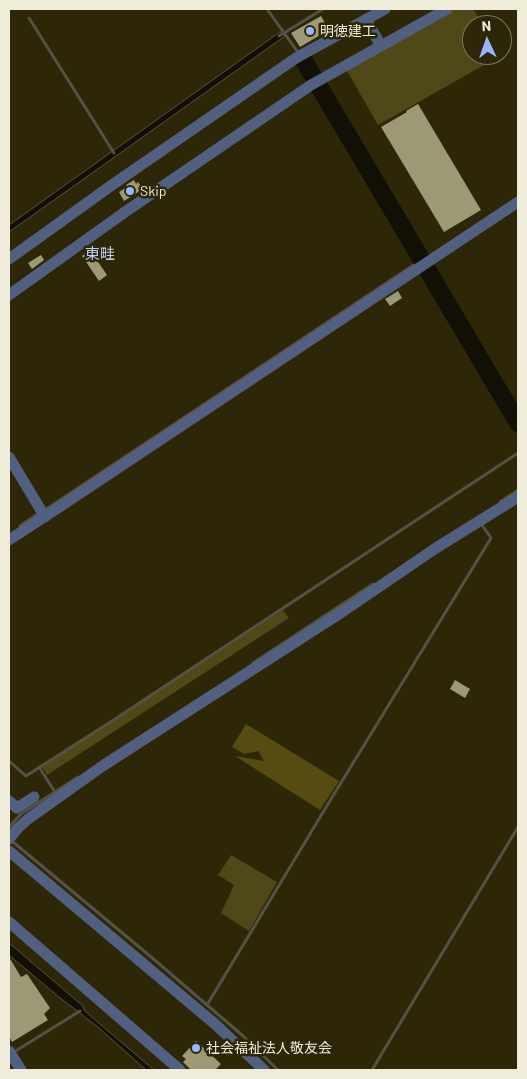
<!DOCTYPE html>
<html>
<head>
<meta charset="utf-8">
<style>
  body { margin:0 }
  #map { position:relative; width:527px; height:1079px; overflow:hidden; background:#2d2708; font-family:Barlow,sans-serif }
  canvas { display:block }
  .frame { position:absolute; inset:0; border:10px solid #efecda; pointer-events:none }
  .north { position:absolute; left:462px; top:15px; width:50px; height:50px; box-sizing:border-box; background:#2d2708; border:1px solid #7b765c; border-radius:50%; rotate:357deg; font-size:14px; font-weight:700; line-height:20px; text-align:center; color:#efecda }
  .north::after { content:''; display:block; margin:auto; width:18px; height:22px; background:#98b5fd; clip-path:polygon(50% 0,100% 100%,50% 72%,0 100%) }
</style>
</head>
<body>
<div id="map">
<canvas width="527" height="1079"></canvas>
<div class="frame"></div>
<div class="north">N</div>
</div>
<script>
const ctx = document.querySelector('canvas').getContext('2d');
ctx.lineJoin = 'round';
function paint(path, color) { ctx.fillStyle = color; ctx.fill(path, 'evenodd'); }
const toPath = rows => new Path2D(rows.map(r => 'M' + r).join(''));
function stroke(path, color, width, dash) { ctx.strokeStyle = color; ctx.lineWidth = width; ctx.lineCap = dash ? 'butt' : 'round'; ctx.setLineDash(dash || []); ctx.stroke(path); }
function label(font, color, halo, rows, align = 'center') {
  ctx.font = font + ' Barlow,"Noto Sans JP",sans-serif'; ctx.lineWidth = 5; ctx.setLineDash([]); ctx.textBaseline = 'middle'; ctx.strokeStyle = halo; ctx.fillStyle = color; for (const [text, x, y, turn = 0] of rows) {
    ctx.save(); ctx.translate(x, y); ctx.rotate((+turn || 0) * Math.PI / 180); ctx.textAlign = isNaN(turn) ? turn : align; if (halo) ctx.strokeText(text, 0, 0); ctx.fillText(text, 0, 0); ctx.restore();
  }
}
const green = toPath([
  [453,9,473,9,483,25,472,25,472,55,500,55,500,56,378,125,346,69],
  [283,610,289,618,47,775,42,767],
  [231,855,277,882,249,931,221,913,234,885,218,875]
]);
const forest = toPath([
  [246,724,339,781,320,810,235,756,264,761,258,751,244,754,232,747]
]);
const water = toPath([
  [280,32,285,36,9,232,9,225,280,32],
  [9,943,83,1006,84,1010,100,1024,154,1070,146,1070,99,1028,59,997,9,955,9,943]
]);
const stream = toPath([
  [267,9,297,51],
  [29,18,114,153],
  [279,36,323,9],
  [500,502,518,490],
  [45,510,421,260],
  [20,526,39,513],
  [253,663,373,584],
  [9,761,26,776,112,721,518,453],
  [39,767,55,792],
  [9,827,21,814,78,777],
  [13,842,150,956,242,1035,278,1070],
  [207,1005,328,804,491,538,482,525],
  [14,1052,80,1011],
  [372,1070,518,827]
]);
const river = toPath([
  [304,61,423,262],
  [427,269,518,423]
]);
const building = toPath([
  [321,16,329,30,300,47,291,33],
  [418,104,481,210,444,232,381,127,407,112,406,111],
  [134,180,136,184,138,182,143,189,124,201,119,192,127,187,126,185],
  [90,250,107,275,99,281,82,256],
  [41,255,44,260,32,269,28,263],
  [398,291,402,298,390,306,385,299],
  [455,680,470,689,465,698,450,689],
  [9,957,21,977,27,974,50,1008,44,1014,48,1020,12,1042,9,1036],
  [196,1041,221,1064,215,1070,191,1070,183,1062,186,1059,182,1056]
]);
const minor = toPath([
  [366,19,381,46],
  [9,259,112,185,296,58,385,9],
  [9,295,125,212,311,85,447,9],
  [9,457,45,517],
  [9,540,61,506,518,202],
  [9,801,17,808,34,797],
  [9,839,18,828,28,819,104,765,345,610,436,548,518,497],
  [9,851,215,1024,264,1070],
  [9,922,180,1070],
  [9,1051,21,1070]
]);
const markers = [
  [310,31,5,"#98b5fd"],
  [130,191,5,"#98b5fd"],
  [196,1048,5,"#98b5fd"]
];
const poiNames = [
  ["明徳建工",320,31],
  ["Skip",140,191],
  ["社会福祉法人敬友会",206,1048]
];
const neighbourhoodNames = [
  ["東畦",100,254]
];
paint(green, '#514819');
paint(forest, '#564c12');
paint(water, '#121004');
stroke(water, '#545244', 1);
stroke(stream, '#545244', 3);
stroke(river, '#121004', 18);
paint(building, '#9d9876');
stroke(minor, '#515f80', 11);
for (const [x, y, r, color] of markers) { const dot = new Path2D(); dot.arc(x, y, r, 0, 2 * Math.PI); ctx.fillStyle = color; ctx.fill(dot); stroke(dot, '#2d2708', 2); }
label('14px', '#efecda', '#2d2708', poiNames, 'left');
label('15px', '#c0d1fa', '#2d2708', neighbourhoodNames);
</script>
</body>
</html>
